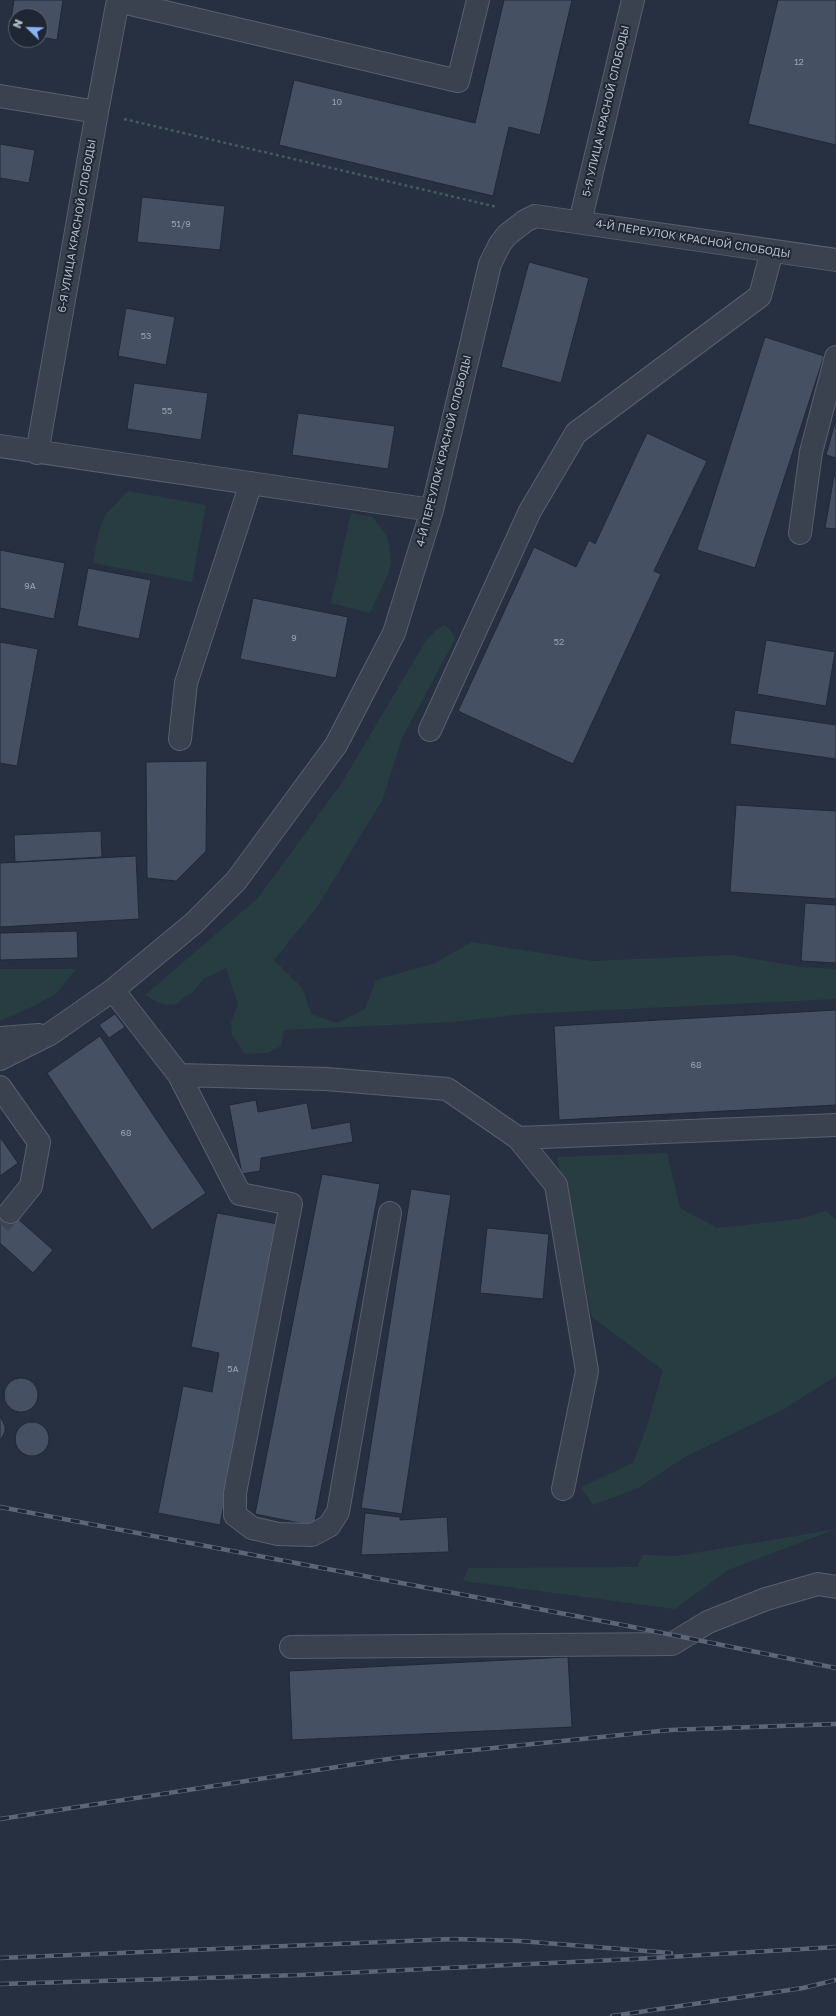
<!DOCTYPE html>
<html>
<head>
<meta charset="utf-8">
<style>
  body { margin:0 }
  #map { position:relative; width:836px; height:2016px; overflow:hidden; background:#263040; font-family:"Golos Text",sans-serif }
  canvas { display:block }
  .north { position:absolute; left:8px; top:8px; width:40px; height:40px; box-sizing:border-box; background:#1f2735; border:1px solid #5b6371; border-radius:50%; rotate:293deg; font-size:11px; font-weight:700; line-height:16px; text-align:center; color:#b6bdca }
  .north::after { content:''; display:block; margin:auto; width:14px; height:18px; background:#8eb2f7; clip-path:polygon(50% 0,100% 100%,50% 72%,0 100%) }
</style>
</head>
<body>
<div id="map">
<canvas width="836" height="2016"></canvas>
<div class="north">N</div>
</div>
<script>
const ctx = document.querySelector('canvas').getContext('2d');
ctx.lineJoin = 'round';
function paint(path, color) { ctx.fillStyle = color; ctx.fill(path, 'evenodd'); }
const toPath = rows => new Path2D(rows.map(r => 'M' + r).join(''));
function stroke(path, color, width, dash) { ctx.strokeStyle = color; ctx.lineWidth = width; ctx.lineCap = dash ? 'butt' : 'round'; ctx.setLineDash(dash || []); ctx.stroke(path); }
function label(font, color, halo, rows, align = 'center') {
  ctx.font = font + ' "Golos Text",sans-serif'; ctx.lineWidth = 4; ctx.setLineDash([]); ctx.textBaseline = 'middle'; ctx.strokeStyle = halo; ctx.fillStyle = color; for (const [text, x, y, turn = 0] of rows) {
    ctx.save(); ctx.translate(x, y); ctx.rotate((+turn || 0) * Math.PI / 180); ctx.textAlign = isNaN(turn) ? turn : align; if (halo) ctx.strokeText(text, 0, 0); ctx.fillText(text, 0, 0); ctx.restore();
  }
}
const green = toPath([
  [128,491,206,505,192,582,93,563,99,531,106,514],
  [351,513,373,517,385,534,389,543,391,562,389,572,370,613,331,603],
  [445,625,451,631,455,639,402,738,383,799,317,907,274,960,303,989,311,1014,337,1023,365,1009,376,980,435,963,472,942,592,961,731,955,802,967,836,969,836,999,523,1014,455,1022,284,1030,281,1046,268,1053,245,1054,232,1035,231,1022,238,1005,226,968,205,978,192,993,183,998,177,1004,168,1005,159,1003,145,995,258,898,341,784,427,639,437,629],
  [0,969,76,969,57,993,34,1006,0,1021],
  [667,1153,680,1208,717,1228,799,1219,826,1211,836,1220,836,1376,784,1409,685,1457,638,1488,593,1505,581,1487,633,1463,646,1429,663,1370,592,1317,557,1157],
  [836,1529,728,1570,675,1609,463,1581,468,1568,637,1567,643,1555,677,1556]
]);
const building = toPath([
  [14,0,63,0,57,40,40,37,40,16,16,16,16,34,9,33,14,0],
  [504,0,572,0,540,135,509,127,493,196,279,145,294,80,475,123,504,0],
  [778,0,836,0,836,145,748,124,778,0],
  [0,144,35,150,29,183,0,178,0,144],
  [142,197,225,206,220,250,137,242,142,197],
  [529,262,589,278,561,383,501,367,529,262],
  [126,308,175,317,166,365,118,356,126,308],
  [765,337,824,356,755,568,697,550,765,337],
  [134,383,208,393,201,440,127,429,134,383],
  [298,413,395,426,388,469,292,455,298,413],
  [836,419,836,458,826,455,836,419],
  [647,433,707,461,654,571,661,574,573,764,458,711,534,547,576,567,589,540,595,544,647,433],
  [834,476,836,477,836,529,825,528,834,476],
  [0,550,65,563,54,619,0,608,0,550],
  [88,568,151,580,139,639,77,626,88,568],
  [253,598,348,617,336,678,240,659,253,598],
  [766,640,835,652,826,706,757,694,766,640],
  [0,642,38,649,17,766,0,763,0,642],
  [735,710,836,725,836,759,730,744,735,710],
  [207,761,206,851,176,881,147,878,146,762,207,761],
  [736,805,836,811,836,899,730,892,736,805],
  [101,831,102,857,15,862,14,835,101,831],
  [136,856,139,919,0,927,0,863,136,856],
  [805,903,836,905,836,963,801,961,805,903],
  [77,931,78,958,0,960,0,933,77,931],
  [836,1010,836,1105,559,1120,554,1026,836,1010],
  [115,1014,125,1027,109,1038,99,1025,115,1014],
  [100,1036,206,1193,152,1230,47,1073,100,1036],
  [256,1100,258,1112,307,1103,312,1129,350,1122,353,1142,261,1158,260,1171,242,1174,229,1105,256,1100],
  [0,1137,18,1163,0,1176,0,1137],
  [322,1174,380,1184,314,1526,255,1514,322,1174],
  [411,1189,451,1195,402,1514,361,1508,411,1189],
  [0,1203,53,1250,33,1273,0,1243,0,1203],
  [217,1213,278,1224,220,1525,158,1513,183,1386,212,1392,219,1353,191,1347,217,1213],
  [487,1228,549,1234,543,1299,480,1293,487,1228],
  '4 1395a17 17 0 1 1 34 0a17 17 0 1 1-34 0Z',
  [0,1416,5,1426,5,1432,0,1441,0,1416],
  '15 1439a17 17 0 1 1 34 0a17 17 0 1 1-34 0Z',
  [365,1513,400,1517,400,1520,447,1517,449,1552,361,1555,365,1513],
  [568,1657,572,1727,292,1740,289,1671,568,1657]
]);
const minorTunnel = toPath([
  [0,1224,10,1212]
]);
const path = toPath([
  [124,119,497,207]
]);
const minor = toPath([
  [118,1,458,81,478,0],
  [0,96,97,112],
  [580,222,633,0],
  [0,446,432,510],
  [37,453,97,112,118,0],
  [800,533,811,452,836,357],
  [430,730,530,511,576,433,760,296,772,251],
  [180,739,186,683,251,483],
  [113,990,179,1075,326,1079,447,1089,518,1138,836,1125],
  [0,1038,39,1035],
  [0,1059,50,1034,113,990,194,923,236,881,336,745,394,633,432,510,490,264,500,244,507,235,525,221,535,216,836,260],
  [179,1075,240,1194,291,1204,235,1493,235,1515,252,1528,278,1534,312,1535,329,1526,338,1512,390,1213],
  [0,1087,39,1142,31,1186,10,1212],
  [518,1138,556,1185,587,1371,563,1489],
  [291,1647,672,1644,708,1622,766,1599,818,1584,836,1587]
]);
const rail = toPath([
  [0,1507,623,1625,836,1668],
  [0,1819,395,1758,670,1730,836,1724],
  [0,1958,454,1939,520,1941,671,1953],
  [0,1984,300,1975,635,1959,836,1947],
  [612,2016,803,1988,836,1980]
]);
const numberNames = [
  ["12",799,62],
  ["10",337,102],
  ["51/9",181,224],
  ["53",146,336],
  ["55",167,411],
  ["9А",30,586],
  ["9",294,638],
  ["52",559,642],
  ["68",696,1065],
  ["68",126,1133],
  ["5А",233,1369]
];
const streetNames = [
  ["5-Я УЛИЦА КРАСНОЙ СЛОБОДЫ",606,111,-77],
  ["6-Я УЛИЦА КРАСНОЙ СЛОБОДЫ",77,226,-80],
  ["4-Й ПЕРЕУЛОК КРАСНОЙ СЛОБОДЫ",693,239,9],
  ["4-Й ПЕРЕУЛОК КРАСНОЙ СЛОБОДЫ",444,451,-76]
];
paint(green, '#283d41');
paint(building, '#455062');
stroke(building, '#212937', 1);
stroke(minorTunnel, '#3c4555', 22, [22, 11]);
stroke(minor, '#58606d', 24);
stroke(path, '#465a5e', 2.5, [3, 3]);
stroke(minor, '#3a4250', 22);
stroke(rail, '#5c6677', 4.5);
stroke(rail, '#1f2735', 3, [9]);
label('9px', '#9aa2b0', null, numberNames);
label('11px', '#b6bdca', '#1f2735', streetNames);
</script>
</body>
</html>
